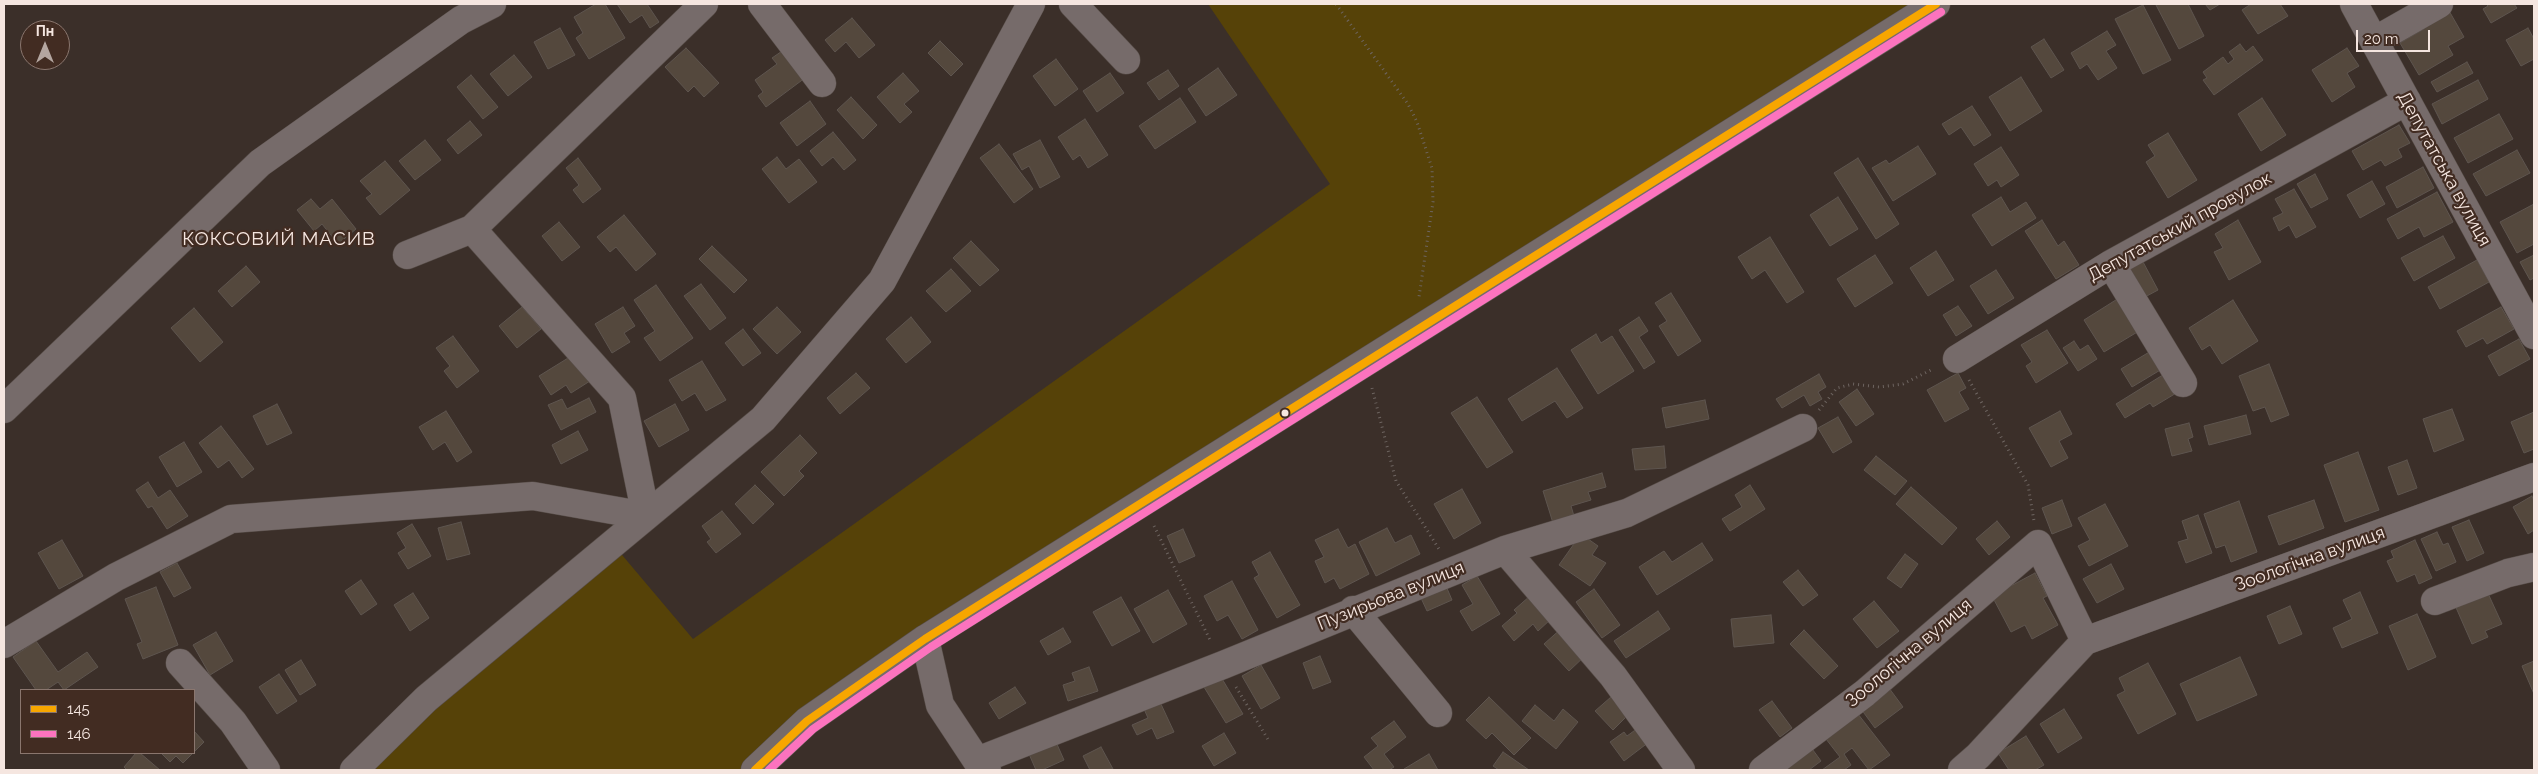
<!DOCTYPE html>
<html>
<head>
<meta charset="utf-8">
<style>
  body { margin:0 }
  #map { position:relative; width:2538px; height:774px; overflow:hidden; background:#3b2f29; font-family:Raleway,sans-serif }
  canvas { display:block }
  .frame { position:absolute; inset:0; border:5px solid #f5e6e0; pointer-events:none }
  .legend { position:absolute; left:20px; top:689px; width:175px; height:65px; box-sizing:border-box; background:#422c22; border:1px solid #8a766e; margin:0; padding:6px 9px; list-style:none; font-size:15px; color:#f5e6e0 }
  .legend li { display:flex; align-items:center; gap:10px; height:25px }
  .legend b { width:25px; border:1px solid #8a766e }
  .north { position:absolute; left:20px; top:20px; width:50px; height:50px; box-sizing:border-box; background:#422c22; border:1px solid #8a766e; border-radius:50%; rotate:0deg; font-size:14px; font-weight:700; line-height:20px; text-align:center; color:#f5e6e0 }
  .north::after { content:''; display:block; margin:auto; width:18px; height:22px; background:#b4a6a0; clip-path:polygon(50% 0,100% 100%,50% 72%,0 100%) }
  .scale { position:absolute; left:2356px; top:30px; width:74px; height:22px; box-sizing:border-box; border:2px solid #f5e6e0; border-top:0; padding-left:6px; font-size:15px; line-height:18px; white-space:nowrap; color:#f5e6e0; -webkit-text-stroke:4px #422c22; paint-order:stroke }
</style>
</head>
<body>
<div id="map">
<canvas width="2538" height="774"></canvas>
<div class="frame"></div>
<ul class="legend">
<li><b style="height:6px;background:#f7a600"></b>145</li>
<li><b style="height:6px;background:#fc73be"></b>146</li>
</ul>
<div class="north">Пн</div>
<div class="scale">20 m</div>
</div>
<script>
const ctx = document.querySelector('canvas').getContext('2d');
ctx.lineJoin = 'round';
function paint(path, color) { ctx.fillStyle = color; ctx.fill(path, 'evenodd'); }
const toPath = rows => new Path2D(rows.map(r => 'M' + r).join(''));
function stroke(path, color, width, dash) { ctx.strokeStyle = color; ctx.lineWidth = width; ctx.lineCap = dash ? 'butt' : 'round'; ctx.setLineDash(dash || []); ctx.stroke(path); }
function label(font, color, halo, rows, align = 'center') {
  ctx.font = font + ' Raleway,sans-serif'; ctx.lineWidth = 4.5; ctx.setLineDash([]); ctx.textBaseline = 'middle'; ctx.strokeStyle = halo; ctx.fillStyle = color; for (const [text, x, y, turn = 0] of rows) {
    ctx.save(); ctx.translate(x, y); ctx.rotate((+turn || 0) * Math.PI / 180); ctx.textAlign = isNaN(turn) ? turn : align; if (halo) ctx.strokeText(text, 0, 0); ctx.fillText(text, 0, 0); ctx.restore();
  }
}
const green = toPath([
  [1208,4,1936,4,1285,413,755,770,363,770,617,549,693,639,1330,184]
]);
const building = toPath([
  [596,4,605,4,625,38,589,59,576,38,583,33,574,17,596,4],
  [617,4,647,4,659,22,650,28,642,15,630,23,617,4],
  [2158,4,2188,4,2204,36,2179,49,2156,5,2158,4],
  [2205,4,2220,4,2210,10,2205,4],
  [2251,4,2280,4,2288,16,2258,34,2242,10,2251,4],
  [2486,4,2514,4,2517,8,2491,23,2483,9,2488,6,2486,4],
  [2143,5,2171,60,2143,74,2115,19,2143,5],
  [2448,9,2464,37,2448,46,2453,55,2419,75,2400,43,2424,29,2422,24,2448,9],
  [852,18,875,45,859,58,846,42,835,52,825,40,852,18],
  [560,28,575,55,548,69,534,42,560,28],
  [2528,28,2534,39,2534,59,2521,66,2506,40,2528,28],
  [2107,31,2116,45,2106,51,2117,68,2098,80,2087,64,2080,69,2071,53,2107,31],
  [2044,39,2064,70,2051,78,2031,47,2044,39],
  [940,41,963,64,951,76,928,53,940,41],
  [2240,44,2246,52,2253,46,2263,60,2214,95,2203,80,2207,78,2203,72,2223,57,2228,64,2234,59,2229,52,2240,44],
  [788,47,809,75,766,107,758,96,763,92,755,80,777,64,772,58,788,47],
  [686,48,719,83,704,97,694,86,688,92,665,67,686,48],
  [2347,48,2359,66,2347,73,2355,87,2332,102,2312,70,2347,48],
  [514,55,532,77,508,96,490,74,514,55],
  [1056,59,1078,89,1055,106,1033,76,1056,59],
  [2467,62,2473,73,2437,92,2431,82,2467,62],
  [1218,68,1237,95,1206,116,1188,89,1218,68],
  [1168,70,1179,86,1159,100,1147,83,1168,70],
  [903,73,919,91,904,104,912,112,900,123,877,97,903,73],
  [1110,73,1124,93,1097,112,1083,91,1110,73],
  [471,75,498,107,483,119,457,87,471,75],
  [2021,77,2042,111,2010,131,1989,97,2021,77],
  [2478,80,2488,99,2442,124,2432,104,2478,80],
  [851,97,877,125,863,139,837,110,851,97],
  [1180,98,1196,122,1155,149,1139,126,1180,98],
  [2262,98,2286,135,2261,151,2238,114,2262,98],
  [810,101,826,124,797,146,780,123,810,101],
  [1972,106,1991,135,1974,146,1961,127,1949,135,1942,124,1972,106],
  [2499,114,2513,139,2468,163,2454,138,2499,114],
  [1085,119,1108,155,1088,168,1080,155,1073,160,1058,137,1085,119],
  [470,121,482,135,458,154,447,140,470,121],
  [2399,125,2410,143,2398,149,2402,157,2385,166,2381,160,2363,170,2352,151,2399,125],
  [833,132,856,160,844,170,833,157,822,166,810,151,833,132],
  [2168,133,2197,180,2168,198,2146,162,2155,156,2148,145,2168,133],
  [425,140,441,160,415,180,399,161,425,140],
  [1040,140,1060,177,1040,188,1029,166,1022,170,1013,154,1040,140],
  [999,144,1033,189,1014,203,980,158,999,144],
  [1918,146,1936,174,1893,201,1872,168,1886,160,1889,164,1918,146],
  [2001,147,2019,175,2001,187,1997,180,1988,186,1974,164,2001,147],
  [2517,150,2530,173,2486,196,2473,174,2517,150],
  [777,157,786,169,799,159,817,182,789,203,762,169,777,157],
  [578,158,601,189,583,203,573,190,579,185,566,168,578,158],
  [1858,158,1899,224,1876,239,1834,173,1858,158],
  [385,161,410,190,380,215,366,198,372,194,360,181,385,161],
  [2423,167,2434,188,2397,208,2386,187,2423,167],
  [2315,174,2328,199,2311,208,2297,184,2315,174],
  [2372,181,2385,204,2360,218,2347,195,2372,181],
  [2294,189,2316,227,2296,238,2289,225,2279,231,2273,218,2283,213,2275,199,2294,189],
  [2437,192,2453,222,2424,237,2419,227,2398,239,2387,219,2437,192],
  [1838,197,1858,229,1830,246,1810,215,1838,197],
  [2001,197,2010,212,2026,202,2036,218,1992,246,1972,215,2001,197],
  [311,199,320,209,332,199,356,229,338,244,322,224,314,231,297,210,311,199],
  [2534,204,2534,244,2517,253,2500,222,2534,204],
  [624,215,656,254,636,271,616,247,610,252,597,237,624,215],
  [2042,220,2058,246,2064,241,2079,265,2056,279,2025,231,2042,220],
  [2238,220,2261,262,2229,280,2214,252,2223,248,2215,234,2238,220],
  [559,222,580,247,562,261,542,236,559,222],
  [2443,236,2455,258,2414,281,2401,258,2443,236],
  [1770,237,1804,292,1787,303,1765,270,1752,279,1738,257,1770,237],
  [971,241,999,270,980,286,953,258,971,241],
  [712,246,747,280,734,293,699,259,712,246],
  [1936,251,1954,280,1928,296,1910,268,1936,251],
  [1875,255,1893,283,1855,307,1837,279,1875,255],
  [2534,255,2534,278,2530,280,2520,262,2534,255],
  [2142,260,2158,290,2143,298,2127,268,2142,260],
  [2477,260,2489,282,2440,309,2428,287,2477,260],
  [246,266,260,282,232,307,218,291,246,266],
  [951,269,971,291,946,312,926,291,951,269],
  [1996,270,2014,298,1988,314,1970,286,1996,270],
  [701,284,726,318,710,330,684,296,701,284],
  [656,285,693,338,660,361,644,338,655,331,634,300,656,285],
  [1671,293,1701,341,1678,356,1659,326,1667,321,1655,303,1671,293],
  [2119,298,2139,331,2104,352,2084,320,2119,298],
  [2233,300,2258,341,2222,364,2210,345,2202,350,2189,328,2233,300],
  [1958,306,1972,326,1956,336,1943,315,1958,306],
  [522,307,541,329,517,348,499,326,522,307],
  [623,307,635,326,624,333,630,342,612,353,595,324,623,307],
  [777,307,801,332,777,354,753,329,777,307],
  [2501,307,2514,329,2487,344,2483,338,2466,347,2457,331,2501,307],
  [194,308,223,342,200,362,171,328,194,308],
  [911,317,931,342,906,363,886,339,911,317],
  [1639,317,1648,331,1639,337,1655,362,1644,369,1619,330,1639,317],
  [743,329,761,353,743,366,725,343,743,329],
  [2047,330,2068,363,2036,383,2026,366,2032,362,2021,345,2047,330],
  [1596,334,1601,343,1612,336,1634,371,1598,394,1571,350,1596,334],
  [453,336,479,371,457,388,444,371,450,366,436,348,453,336],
  [2519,339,2530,359,2499,376,2488,356,2519,339],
  [2074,341,2080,350,2088,345,2097,359,2078,371,2063,348,2074,341],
  [2151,351,2162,369,2132,387,2121,369,2151,351],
  [573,355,590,381,571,393,566,385,551,395,539,376,573,355],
  [702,361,726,400,706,411,695,393,682,401,669,380,702,361],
  [2269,364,2289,415,2271,422,2265,407,2253,411,2239,376,2269,364],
  [1557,368,1583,408,1567,418,1555,401,1522,421,1508,399,1557,368],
  [856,373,870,388,840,414,827,398,856,373],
  [1958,373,1966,388,1959,392,1969,409,1945,422,1927,390,1958,373],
  [2166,373,2178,392,2153,407,2150,403,2125,418,2116,404,2166,373],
  [1819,374,1826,387,1818,392,1822,399,1810,406,1804,395,1782,408,1776,399,1819,374],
  [1857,389,1874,414,1856,426,1839,402,1857,389],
  [1477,397,1513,452,1487,468,1451,413,1477,397],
  [589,398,596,412,561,430,548,405,562,399,567,409,589,398],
  [1705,400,1709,419,1666,428,1662,408,1705,400],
  [277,404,292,433,267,445,253,416,277,404],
  [675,404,689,430,659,447,644,421,675,404],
  [2452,409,2464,440,2434,452,2423,419,2452,409],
  [446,411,472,452,457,462,445,442,433,450,419,427,446,411],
  [2060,411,2072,434,2059,441,2068,458,2051,467,2029,428,2060,411],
  [2534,412,2534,449,2524,453,2511,422,2534,412],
  [2246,415,2251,434,2209,445,2204,426,2246,415],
  [1838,417,1852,442,1833,453,1818,428,1838,417],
  [2189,423,2193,437,2188,439,2192,451,2172,456,2165,429,2189,423],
  [221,426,254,469,242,478,229,460,218,468,199,443,221,426],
  [578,431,588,450,561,464,552,445,578,431],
  [800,435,817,453,799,471,804,476,784,496,761,472,800,435],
  [184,442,202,472,177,487,159,457,184,442],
  [1664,446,1666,468,1635,470,1632,449,1664,446],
  [2358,452,2379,510,2345,522,2324,465,2358,452],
  [1876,456,1907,481,1895,495,1864,470,1876,456],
  [2407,460,2417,488,2398,495,2388,467,2407,460],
  [1602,473,1606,487,1588,492,1591,500,1571,506,1574,516,1553,523,1543,491,1602,473],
  [148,482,158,498,170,490,188,516,167,529,152,506,148,508,136,490,148,482],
  [755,485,774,504,753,524,735,504,755,485],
  [1750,485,1765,509,1730,531,1722,519,1742,507,1735,495,1750,485],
  [1911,487,1957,528,1942,545,1896,504,1911,487],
  [1462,489,1481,523,1454,539,1434,504,1462,489],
  [2532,496,2534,501,2534,530,2528,534,2513,507,2532,496],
  [2062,500,2072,526,2052,534,2042,508,2062,500],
  [2314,500,2324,528,2279,545,2268,516,2314,500],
  [2239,501,2257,552,2231,562,2225,545,2216,548,2204,514,2239,501],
  [2105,504,2128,546,2089,566,2078,546,2090,540,2078,518,2105,504],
  [722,511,741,534,716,553,707,542,711,539,702,526,722,511],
  [2198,515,2212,553,2186,563,2178,542,2188,539,2182,521,2198,515],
  [2469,520,2484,553,2467,561,2452,527,2469,520],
  [1997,521,2010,537,1989,555,1976,539,1997,521],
  [461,522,470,554,447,560,438,528,461,522],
  [412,524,431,556,408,569,398,553,406,548,397,533,412,524],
  [1387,528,1395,543,1411,535,1420,554,1376,576,1359,542,1387,528],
  [1183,529,1195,556,1179,563,1167,536,1183,529],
  [1338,529,1348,548,1355,544,1369,574,1340,589,1334,578,1325,583,1315,561,1324,557,1315,540,1338,529],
  [2437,532,2443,545,2448,543,2456,562,2436,571,2421,539,2437,532],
  [1581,534,1598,546,1592,555,1606,563,1590,586,1559,565,1581,534],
  [62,540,83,576,59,589,38,553,62,540],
  [2415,540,2432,578,2419,584,2415,574,2397,582,2387,561,2394,558,2391,551,2415,540],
  [1702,543,1713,560,1657,595,1639,567,1664,551,1672,562,1702,543],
  [1270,552,1300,605,1277,618,1254,578,1259,575,1252,562,1270,552],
  [1905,554,1918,564,1901,588,1887,578,1905,554],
  [177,563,191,588,174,597,160,572,177,563],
  [2111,564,2124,589,2097,603,2083,579,2111,564],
  [1798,570,1818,595,1803,606,1783,582,1798,570],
  [2035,573,2047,596,2043,598,2058,625,2032,639,2025,625,2011,632,1992,596,2035,573],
  [1477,576,1500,614,1472,631,1460,611,1473,604,1462,585,1477,576],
  [361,580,377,604,361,615,345,591,361,580],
  [1232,581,1258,630,1242,639,1228,615,1217,621,1204,596,1232,581],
  [1446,586,1452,600,1427,611,1421,598,1446,586],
  [156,587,178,645,143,659,137,644,142,642,125,599,156,587],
  [1594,589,1620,625,1602,638,1576,602,1594,589],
  [2486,589,2502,624,2485,631,2488,637,2472,644,2454,603,2486,589],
  [1168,590,1187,624,1153,643,1134,609,1168,590],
  [2360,592,2378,633,2342,648,2333,628,2352,619,2343,600,2360,592],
  [413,593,429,618,410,631,394,605,413,593],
  [1530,596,1551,619,1538,631,1533,624,1514,641,1502,626,1517,613,1514,610,1530,596],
  [1121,597,1140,631,1112,646,1093,612,1121,597],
  [1874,601,1899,631,1877,648,1853,619,1874,601],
  [2290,606,2302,634,2279,644,2267,616,2290,606],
  [1658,611,1670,629,1626,658,1614,641,1658,611],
  [2417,614,2436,657,2408,670,2389,626,2417,614],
  [1771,615,1774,643,1734,647,1731,619,1771,615],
  [1563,627,1587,654,1569,671,1544,644,1563,627],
  [1063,628,1071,642,1048,655,1040,641,1063,628],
  [1804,630,1838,666,1824,679,1790,644,1804,630],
  [216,632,233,661,210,675,193,645,216,632],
  [36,641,58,672,87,652,98,667,64,690,58,682,46,690,36,690,13,657,36,641],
  [1320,656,1331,682,1313,689,1303,663,1320,656],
  [2240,657,2257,695,2197,721,2180,684,2240,657],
  [301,660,316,685,300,695,285,670,301,660],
  [2534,661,2534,694,2522,666,2534,661],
  [2148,663,2176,714,2138,734,2117,695,2125,691,2119,678,2148,663],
  [1261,665,1280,698,1261,709,1242,676,1261,665],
  [1089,667,1098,691,1068,701,1063,685,1075,681,1072,673,1089,667],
  [279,674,297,701,277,714,259,687,279,674],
  [1221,677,1243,714,1226,723,1204,687,1221,677],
  [1015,687,1026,703,999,719,989,703,1015,687],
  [1889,688,1903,707,1875,728,1861,709,1889,688],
  [1489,697,1531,738,1514,755,1492,733,1486,739,1466,720,1489,697],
  [1611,697,1628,715,1613,730,1595,711,1611,697],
  [1772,701,1792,728,1780,737,1759,710,1772,701],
  [1160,702,1174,732,1157,739,1152,728,1137,735,1132,725,1148,718,1144,709,1160,702],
  [1535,705,1554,721,1563,709,1578,722,1556,749,1522,721,1535,705],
  [2064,709,2082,738,2058,753,2040,724,2064,709],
  [1858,714,1890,755,1869,770,1852,748,1844,754,1851,765,1844,770,1822,770,1840,757,1826,739,1858,714],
  [1394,721,1406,737,1384,754,1394,767,1389,770,1374,770,1364,757,1378,746,1371,738,1394,721],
  [1638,728,1649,742,1624,761,1610,742,1624,732,1627,736,1638,728],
  [194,731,204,742,194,752,194,731],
  [1224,733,1236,753,1214,766,1202,746,1224,733],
  [2026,736,2044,765,2035,770,2009,770,1998,753,2026,736],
  [1056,742,1064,760,1042,770,1036,770,1029,754,1056,742],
  [1810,746,1821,761,1809,770,1779,770,1810,746],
  [1101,747,1113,769,1090,770,1083,756,1101,747],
  [1503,752,1529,770,1499,770,1493,766,1503,752],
  [136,753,140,753,160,770,127,770,124,767,136,753],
  [161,753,193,753,183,763,176,756,170,762,161,753],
  [1429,754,1438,770,1405,770,1404,769,1429,754]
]);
const path = toPath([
  [1336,4,1408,104,1417,122,1432,168,1433,202,1419,297],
  [1969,380,2028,485,2034,521],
  [1372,388,1396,481,1439,549],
  [1819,410,1837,388,1853,384,1879,387,1903,384,1933,369],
  [1154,526,1211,642],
  [1236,687,1269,741]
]);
const minor = toPath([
  [762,4,822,83],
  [1073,4,1126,60],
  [2354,4,2534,335],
  [2374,41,2439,4],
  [407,255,472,229,704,4],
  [2111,264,2183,383],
  [1957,359,2111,264,2407,101],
  [4,409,260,163,461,20,492,4],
  [1505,550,1613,676,1681,770],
  [2435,601,2508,573,2534,567],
  [1353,610,1438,713],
  [925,639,940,705,977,761,987,770],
  [4,644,116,577,231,519,533,496,646,516,622,398,472,229],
  [180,663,233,722,266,770],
  [977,761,1223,665,1505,550,1627,513,1803,428],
  [354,770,426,699,763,419,882,281,1031,4],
  [755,770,807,721,925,639,1936,4],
  [1763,770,1865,693,2038,544,2085,641],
  [1962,770,1978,756,2085,641,2534,477]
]);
const bus1 = toPath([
  [755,770,807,721,925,639,1936,4]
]);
const bus2 = toPath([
  [769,770,813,729,931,647,1941,12]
]);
const markers = [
  [1285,413,4.5,"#f5e6e0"]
];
const streetNames = [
  ["Депутатська вулиця",2444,169,61],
  ["Депутатський провулок",2180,227,-29],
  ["Зоологічна вулиця",2310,559,-20],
  ["Пузирьова вулиця",1391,596,-22],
  ["Зоологічна вулиця",1909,653,-40]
];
const neighbourhoodNames = [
  ["КОКСОВИЙ МАСИВ",279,239]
];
paint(green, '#564208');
paint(building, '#54483d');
stroke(building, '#5e554f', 1);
stroke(minor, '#574d48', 29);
stroke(path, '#6e6561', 3, [1, 4]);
stroke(minor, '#766b6a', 28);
stroke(bus1, '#f7a600', 8);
stroke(bus2, '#fc73be', 8);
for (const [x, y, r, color] of markers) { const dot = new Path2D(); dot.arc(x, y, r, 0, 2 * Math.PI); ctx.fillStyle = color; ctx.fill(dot); stroke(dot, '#422c22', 2); }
label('18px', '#f5e6e0', '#422c22', streetNames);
ctx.letterSpacing = '1px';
label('19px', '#f5e6e0', '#422c22', neighbourhoodNames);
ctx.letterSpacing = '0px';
</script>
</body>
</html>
